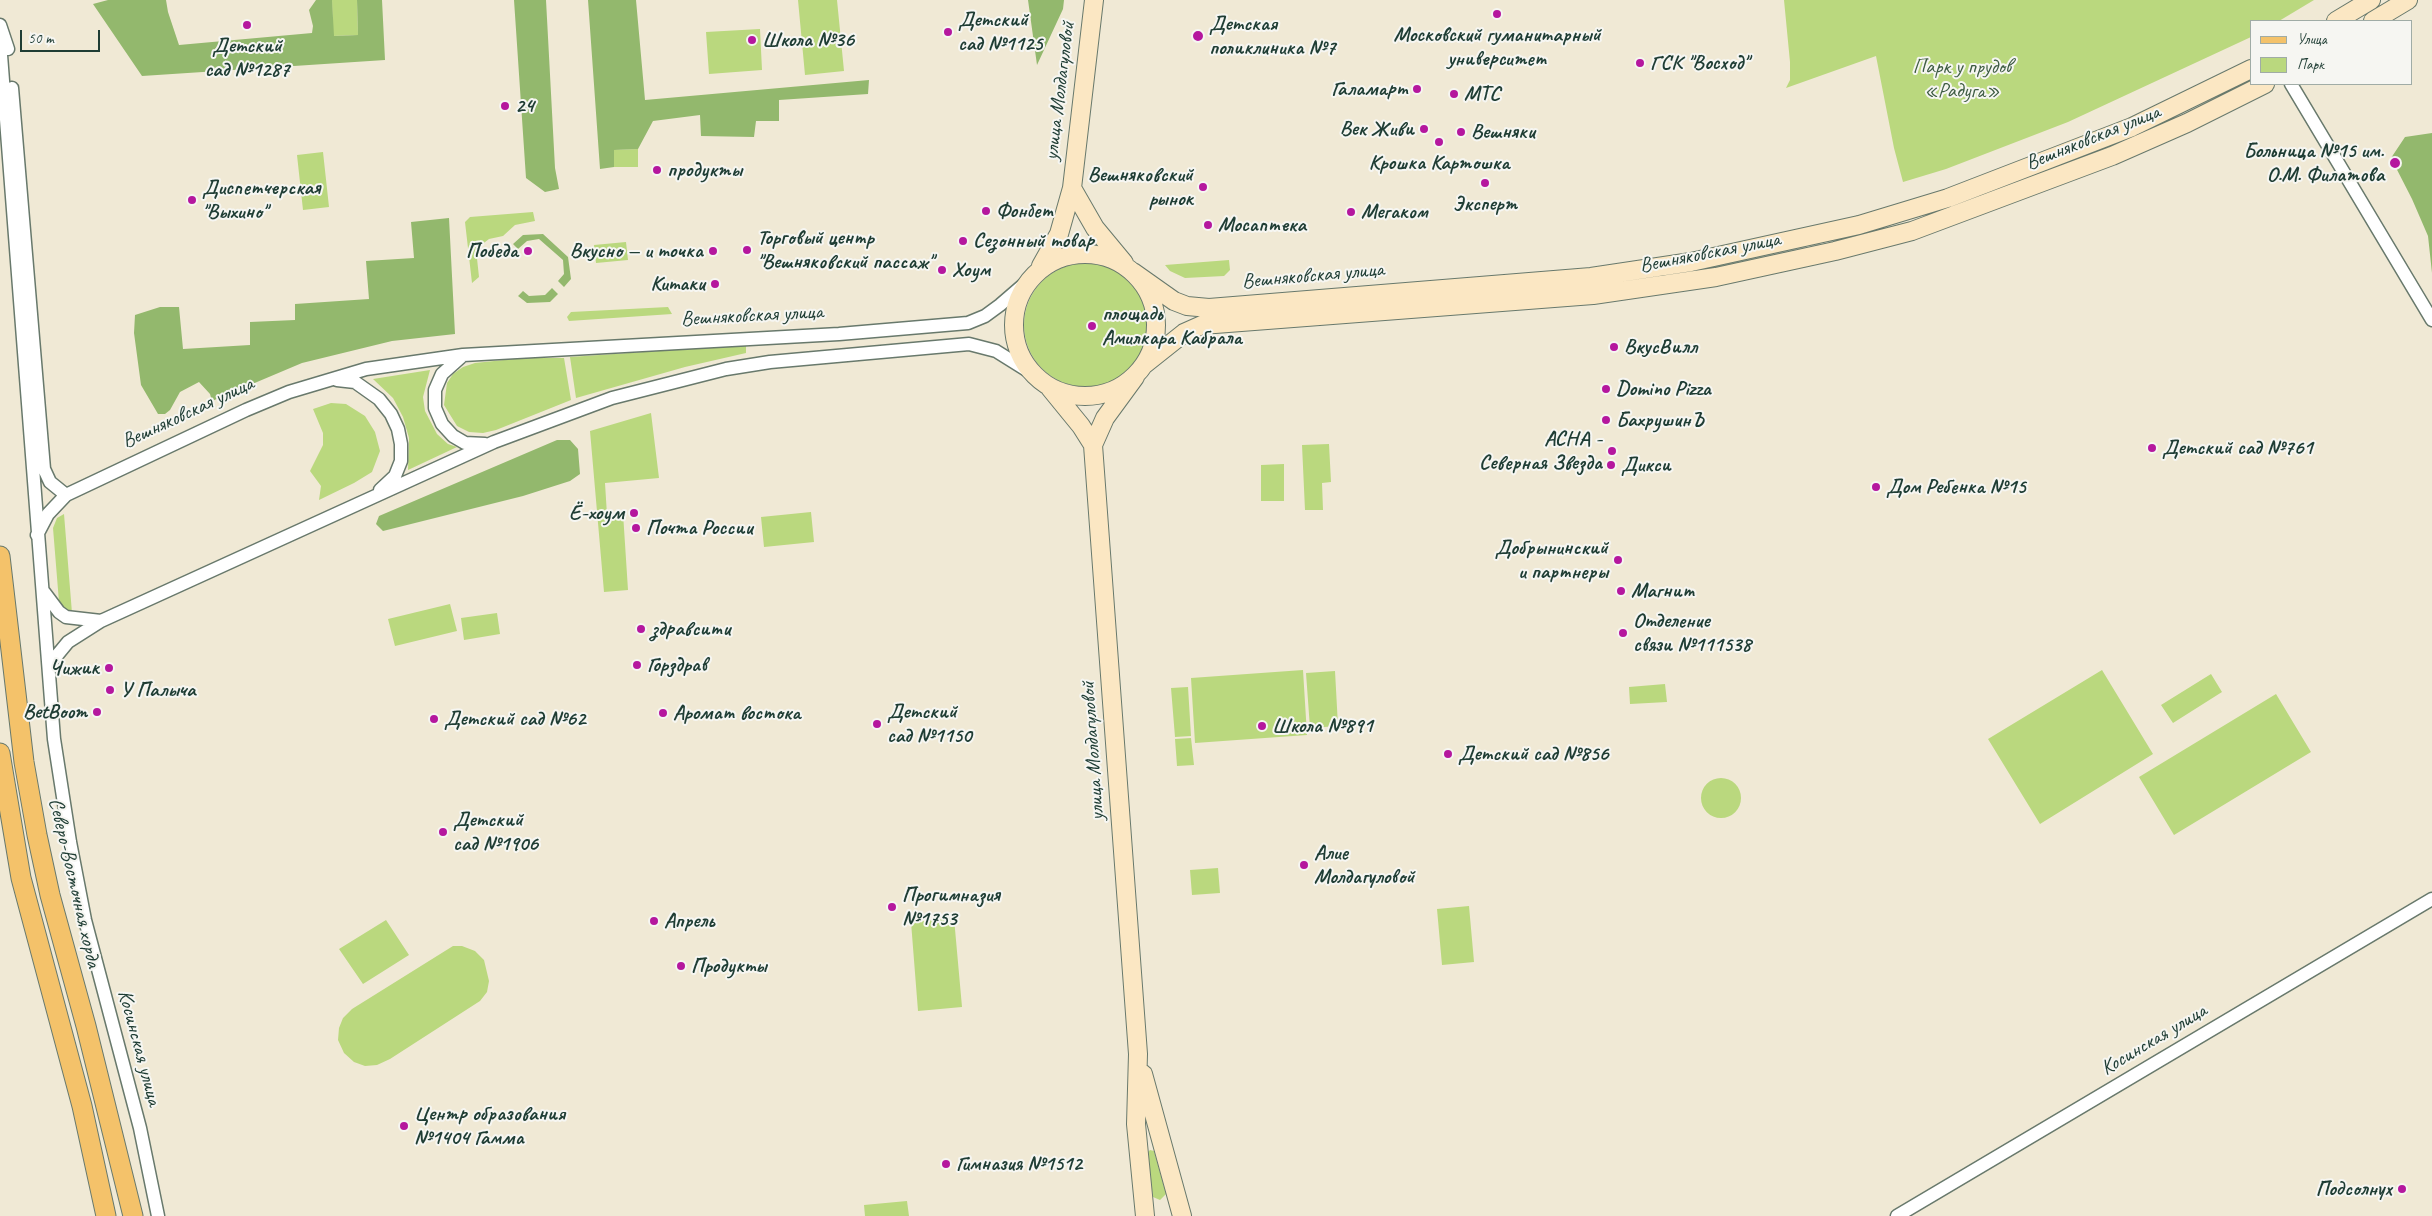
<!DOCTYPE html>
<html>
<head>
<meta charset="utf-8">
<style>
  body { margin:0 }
  #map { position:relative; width:2432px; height:1216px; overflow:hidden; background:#f0e9d5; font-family:Caveat,sans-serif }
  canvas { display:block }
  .legend { position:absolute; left:2250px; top:20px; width:162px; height:65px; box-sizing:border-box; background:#f6f6f2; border:1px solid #a0aca6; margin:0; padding:6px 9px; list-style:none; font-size:15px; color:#1f3d34 }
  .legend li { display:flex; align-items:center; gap:10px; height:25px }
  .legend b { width:25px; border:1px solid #a0aca6 }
  .scale { position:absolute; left:20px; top:30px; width:80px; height:22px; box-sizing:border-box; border:2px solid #1f3d34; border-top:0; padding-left:6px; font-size:15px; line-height:18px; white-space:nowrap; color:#1f3d34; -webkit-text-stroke:4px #f6f6f2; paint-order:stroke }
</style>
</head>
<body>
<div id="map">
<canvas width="2432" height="1216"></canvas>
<ul class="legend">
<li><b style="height:6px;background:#f4c26a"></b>Улица</li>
<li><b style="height:14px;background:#bad87e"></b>Парк</li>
</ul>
<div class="scale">50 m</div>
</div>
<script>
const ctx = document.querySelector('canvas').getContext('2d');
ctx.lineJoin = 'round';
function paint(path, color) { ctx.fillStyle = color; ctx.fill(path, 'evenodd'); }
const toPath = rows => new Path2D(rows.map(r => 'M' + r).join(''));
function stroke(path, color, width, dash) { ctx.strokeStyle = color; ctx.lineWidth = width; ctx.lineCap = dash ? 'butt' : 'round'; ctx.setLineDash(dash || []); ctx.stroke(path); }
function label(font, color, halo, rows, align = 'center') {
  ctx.font = font + ' Caveat,sans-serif'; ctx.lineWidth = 4; ctx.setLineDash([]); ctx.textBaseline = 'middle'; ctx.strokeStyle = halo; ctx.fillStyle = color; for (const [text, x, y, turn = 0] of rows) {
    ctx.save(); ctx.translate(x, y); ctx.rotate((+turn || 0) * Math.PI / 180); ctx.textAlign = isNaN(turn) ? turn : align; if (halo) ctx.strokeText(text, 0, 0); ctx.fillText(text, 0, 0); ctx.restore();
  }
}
const green = toPath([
  [332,0,357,0,358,35,333,36],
  [798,0,837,0,844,71,805,75],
  [1784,0,2314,0,2279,21,2251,21,2251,37,2068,122,1946,169,1903,182,1894,148,1876,56,1786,88,1790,80,1790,62],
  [760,29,762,70,709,74,706,32],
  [638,149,638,167,614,167,614,150],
  [323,152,329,207,303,210,297,155],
  [533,212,535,221,515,225,503,236,489,239,476,249,479,277,472,283,465,222,470,217],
  [626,242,628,260,596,263,594,245],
  [1229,260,1230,270,1224,276,1185,278,1170,271,1165,265],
  '1024 325a62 62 0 1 1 124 0a62 62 0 1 1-124 0Z',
  [668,307,672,314,569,321,567,317,571,312],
  [746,345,746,353,685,367,576,398,570,357],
  [523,358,564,358,571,400,496,430,483,433,469,432,457,426,444,405,447,383,453,374,463,367,475,363],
  [430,370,423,397,425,411,437,434,448,444,457,447,408,470,409,438,403,417,393,398,373,379],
  [331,403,346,404,365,416,375,432,380,451,372,472,354,483,319,500,321,486,310,471,323,445,323,433,313,409],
  [651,413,659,478,605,483,607,515,623,513,628,590,604,592,590,431],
  [1329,444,1331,482,1322,483,1323,510,1305,510,1302,445],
  [1284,464,1284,501,1261,501,1261,465],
  [811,512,814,542,764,547,761,517],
  [64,514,72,613,61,607,59,602,53,528,57,518],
  [450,604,457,631,395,646,388,619],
  [497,613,500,634,464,640,461,618],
  [1303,670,1307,735,1195,743,1191,678],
  [2102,670,2153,754,2040,824,1988,739],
  [1335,671,1338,726,1310,728,1306,673],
  [2211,674,2222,692,2173,723,2161,705],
  [1665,684,1667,702,1630,704,1629,687],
  [1188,687,1191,736,1175,737,1171,688],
  [2276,694,2311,752,2174,835,2139,777],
  [1191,738,1194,765,1177,766,1175,739],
  '1701 798a20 20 0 1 1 40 0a20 20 0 1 1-40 0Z',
  [1218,868,1220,893,1192,895,1190,870],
  [1469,906,1474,962,1442,965,1437,909],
  [954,918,962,1007,918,1011,911,922],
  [386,920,409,955,363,984,339,949],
  [453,946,462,946,475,951,484,960,489,981,487,992,480,1001,390,1059,377,1065,365,1066,354,1062,344,1053,338,1040,339,1028,343,1018,352,1009],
  [1150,1150,1154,1151,1166,1194,1160,1200,1153,1197,1147,1153],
  [907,1201,909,1216,865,1216,864,1205]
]);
const forest = toPath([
  [108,0,166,0,168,12,179,45,312,33,313,26,309,10,316,0,332,0,334,36,358,35,357,0,382,0,385,60,142,76,93,4],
  [514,0,546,0,555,168,559,189,545,192,526,178],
  [588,0,636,0,645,100,869,80,868,94,779,100,779,121,756,121,754,137,701,136,700,115,653,121,638,149,614,150,614,167,600,169],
  [1028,0,1064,0,1063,9,1037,65],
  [2432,133,2432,273,2428,236,2412,199,2391,158,2405,137],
  [449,218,455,334,392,341,302,363,212,401,210,394,199,382,180,392,170,410,165,414,158,414,141,385,134,333,135,315,160,307,179,307,183,349,250,345,250,322,295,320,295,304,369,299,366,261,414,258,411,222],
  [543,234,568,257,571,279,564,287,558,281,564,274,563,260,539,239,527,241,518,249,513,244,523,235],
  [552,288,558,294,550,302,527,303,518,296,523,291,529,296,545,295],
  [557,440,570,440,578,449,580,474,570,481,523,496,383,531,376,524,379,516]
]);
const street = toPath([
  [0,25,8,49],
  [0,42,54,739,70,842,85,920,140,1128,158,1216],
  [2291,84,2432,320],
  [12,88,44,469,50,482,66,495],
  [461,357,442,374,435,390,435,408,442,424,453,436,465,443,485,444],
  [337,380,355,382,379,399,391,414,398,429,401,444,401,461,395,476,380,490],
  [37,535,48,514,66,495,246,410,289,392,366,369,463,355,839,334,968,323,985,316,1000,305,1029,280],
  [44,592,59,612,66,617,101,621],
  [49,665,68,642,101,621,494,442,612,398,726,369,770,362,969,344,996,351,1036,376],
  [1897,1216,2432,899]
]);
const secondary = toPath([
  [2336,21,2371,0],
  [2373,21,2408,0],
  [1072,188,1095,228,1124,263],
  '1014 325a71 71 0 1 1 142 0a71 71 0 1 1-142 0Z',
  [1041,266,1059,234,1072,188,1094,0],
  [1133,272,1174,301,1187,306,1209,308,1591,277,1691,262,1859,225,1948,198,2132,127,2251,69],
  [1145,364,1184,333,1202,325,1593,295,1716,277,1835,251,1912,231,2112,156,2187,123,2265,84],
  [1135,377,1105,418,1093,445,1138,1054,1136,1124,1145,1216],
  [1050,388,1081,426,1093,445],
  [1143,1074,1182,1216]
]);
const primary = toPath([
  [0,556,24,762,37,835,50,895,86,1026,133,1216],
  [0,753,21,878,82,1106,106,1216]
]);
const markers = [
  [1497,14,5,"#b5179e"],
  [247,25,5,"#b5179e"],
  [948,32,5,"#b5179e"],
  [1198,36,6,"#b5179e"],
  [752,40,5,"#b5179e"],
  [1640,63,5,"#b5179e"],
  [1417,89,5,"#b5179e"],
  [1454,94,5,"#b5179e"],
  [505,106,5,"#b5179e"],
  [1424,129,5,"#b5179e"],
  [1461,132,5,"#b5179e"],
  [1439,142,5,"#b5179e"],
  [2395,163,6,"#b5179e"],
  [657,170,5,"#b5179e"],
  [1485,183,5,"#b5179e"],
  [1203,187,5,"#b5179e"],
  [192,200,5,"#b5179e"],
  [986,211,5,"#b5179e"],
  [1351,212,5,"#b5179e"],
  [1208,225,5,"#b5179e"],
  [963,241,5,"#b5179e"],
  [747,250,5,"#b5179e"],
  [528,251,5,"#b5179e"],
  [713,251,5,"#b5179e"],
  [942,270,5,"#b5179e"],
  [715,284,5,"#b5179e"],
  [1092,326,5,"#b5179e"],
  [1614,347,5,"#b5179e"],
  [1606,389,5,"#b5179e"],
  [1606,420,5,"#b5179e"],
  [2152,448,5,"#b5179e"],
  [1612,451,5,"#b5179e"],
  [1611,465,5,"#b5179e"],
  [1876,487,5,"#b5179e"],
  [634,513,5,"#b5179e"],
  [636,528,5,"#b5179e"],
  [1618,560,5,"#b5179e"],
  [1621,591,5,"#b5179e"],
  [641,629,5,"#b5179e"],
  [1623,633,5,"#b5179e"],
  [637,665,5,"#b5179e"],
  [109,668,5,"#b5179e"],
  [110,690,5,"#b5179e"],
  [97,712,5,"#b5179e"],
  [663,713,5,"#b5179e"],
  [434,719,5,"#b5179e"],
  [877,724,5,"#b5179e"],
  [1262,726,5,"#b5179e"],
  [1448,754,5,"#b5179e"],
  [443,832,5,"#b5179e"],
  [1304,865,5,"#b5179e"],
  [892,907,5,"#b5179e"],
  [654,921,5,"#b5179e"],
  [681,966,5,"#b5179e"],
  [404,1126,5,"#b5179e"],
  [946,1164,5,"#b5179e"],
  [2402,1189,5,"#b5179e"]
];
const poiNames = [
  ["Детский",958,20],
  ["сад №1125",958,44],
  ["Детская",1209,24],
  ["поликлиника №7",1209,48],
  ["Московский гуманитарный",1497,35,"center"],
  ["университет",1497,59,"center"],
  ["Школа №36",762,40],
  ["Детский",247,46,"center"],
  ["сад №1287",247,70,"center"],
  ["ГСК \"Восход\"",1650,63],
  ["Галамарт",1407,89,"right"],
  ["МТС",1464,94],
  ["24",515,106],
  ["Век Живи",1414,129,"right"],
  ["Вешняки",1471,132],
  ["Больница №15 им.",2384,151,"right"],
  ["О.М. Филатова",2384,175,"right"],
  ["Крошка Картошка",1439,163,"center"],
  ["продукты",667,170],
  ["Вешняковский",1193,175,"right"],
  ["рынок",1193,199,"right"],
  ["Диспетчерская",202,188],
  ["\"Выхино\"",202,212],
  ["Эксперт",1485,204,"center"],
  ["Фонбет",996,211],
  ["Мегаком",1361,212],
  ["Мосаптека",1218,225],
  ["Торговый центр",757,238],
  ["\"Вешняковский пассаж\"",757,262],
  ["Сезонный товар",973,241],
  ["Победа",518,251,"right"],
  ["Вкусно — и точка",703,251,"right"],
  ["Хоум",952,270],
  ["Китаки",705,284,"right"],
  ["площадь",1102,314],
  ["Амилкара Кабрала",1102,338],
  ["ВкусВилл",1624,347],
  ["Domino Pizza",1616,389],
  ["БахрушинЪ",1616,420],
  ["АСНА -",1602,439,"right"],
  ["Северная Звезда",1602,463,"right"],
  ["Детский сад №761",2162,448],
  ["Дикси",1621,465],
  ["Дом Ребенка №15",1886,487],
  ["Ё-хоум",624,513,"right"],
  ["Почта России",646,528],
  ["Добрынинский",1608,548,"right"],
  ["и партнеры",1608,572,"right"],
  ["Магнит",1631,591],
  ["Отделение",1633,621],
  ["связи №111538",1633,645],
  ["здравсити",651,629],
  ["Горздрав",647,665],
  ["Чижик",99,668,"right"],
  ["У Палыча",120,690],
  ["BetBoom",87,712,"right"],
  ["Детский",887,712],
  ["сад №1150",887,736],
  ["Аромат востока",673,713],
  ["Детский сад №62",444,719],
  ["Школа №891",1272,726],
  ["Детский сад №856",1458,754],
  ["Детский",453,820],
  ["сад №1906",453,844],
  ["Алие",1314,853],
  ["Молдагуловой",1314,877],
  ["Прогимназия",902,895],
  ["№1753",902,919],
  ["Апрель",664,921],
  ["Продукты",691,966],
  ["Центр образования",414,1114],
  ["№1404 Гамма",414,1138],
  ["Гимназия №1512",956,1164],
  ["Подсолнух",2392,1189,"right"]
];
const parkNames = [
  ["Парк у прудов",1962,67],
  ["«Радуга»",1962,91]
];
const streetNames = [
  ["улица Молдагуловой",1060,91,-83],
  ["Вешняковская улица",2093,138,-22],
  ["Вешняковская улица",1710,253,-11],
  ["Вешняковская улица",1313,276,-5],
  ["Вешняковская улица",752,316,-3],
  ["Вешняковская улица",188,413,-25],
  ["улица Молдагуловой",1093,751,-94],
  ["Северо-Восточная хорда",74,883,77],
  ["Косинская улица",2154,1040,-31],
  ["Косинская улица",139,1048,75]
];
paint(green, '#bad87e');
paint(forest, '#93b86d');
stroke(street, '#68796c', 15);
stroke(secondary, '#68796c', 20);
stroke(primary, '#68796c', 21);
stroke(street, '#fff', 12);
stroke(secondary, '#fbe7c3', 18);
stroke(primary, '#f4c26a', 19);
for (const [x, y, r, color] of markers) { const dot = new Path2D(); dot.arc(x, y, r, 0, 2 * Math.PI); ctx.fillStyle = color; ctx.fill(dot); stroke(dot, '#f6f6f2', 2); }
label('bold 21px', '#1f3d34', '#f6f6f2', poiNames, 'left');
label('21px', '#3e5c43', '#f6f6f2', parkNames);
label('21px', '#1f3d34', '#f6f6f2', streetNames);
</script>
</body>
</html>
